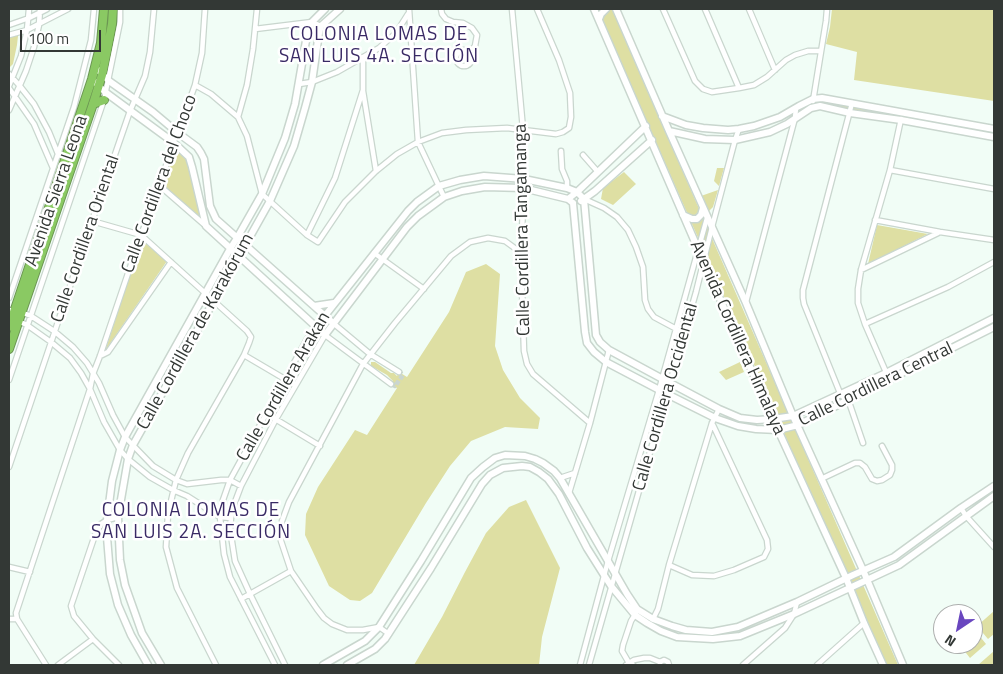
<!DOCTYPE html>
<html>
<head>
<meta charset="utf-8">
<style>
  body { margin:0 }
  #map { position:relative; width:1003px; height:674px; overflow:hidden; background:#f1fdf6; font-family:"Titillium Web",sans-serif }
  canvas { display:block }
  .frame { position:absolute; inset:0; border:10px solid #333835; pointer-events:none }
  .north { position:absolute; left:933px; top:604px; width:50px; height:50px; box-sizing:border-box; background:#fff; border:1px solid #adafae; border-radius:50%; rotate:214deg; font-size:14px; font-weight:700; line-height:20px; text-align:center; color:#333835 }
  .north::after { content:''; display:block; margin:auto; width:18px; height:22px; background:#6946bf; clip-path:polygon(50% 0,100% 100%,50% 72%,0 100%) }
  .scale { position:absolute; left:20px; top:30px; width:81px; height:22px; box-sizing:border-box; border:2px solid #333835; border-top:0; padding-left:6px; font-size:15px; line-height:18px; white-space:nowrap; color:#333835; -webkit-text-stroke:4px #fff; paint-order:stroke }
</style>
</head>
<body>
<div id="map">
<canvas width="1003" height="674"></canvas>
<div class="frame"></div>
<div class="north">N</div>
<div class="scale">100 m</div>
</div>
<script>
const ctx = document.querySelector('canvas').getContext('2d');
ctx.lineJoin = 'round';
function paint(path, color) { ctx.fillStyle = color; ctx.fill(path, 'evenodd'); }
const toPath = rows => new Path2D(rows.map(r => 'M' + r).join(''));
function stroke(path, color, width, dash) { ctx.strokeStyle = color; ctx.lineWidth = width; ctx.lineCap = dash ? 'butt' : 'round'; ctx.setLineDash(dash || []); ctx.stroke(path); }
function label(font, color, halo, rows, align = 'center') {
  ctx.font = font + ' "Titillium Web",sans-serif'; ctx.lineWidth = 5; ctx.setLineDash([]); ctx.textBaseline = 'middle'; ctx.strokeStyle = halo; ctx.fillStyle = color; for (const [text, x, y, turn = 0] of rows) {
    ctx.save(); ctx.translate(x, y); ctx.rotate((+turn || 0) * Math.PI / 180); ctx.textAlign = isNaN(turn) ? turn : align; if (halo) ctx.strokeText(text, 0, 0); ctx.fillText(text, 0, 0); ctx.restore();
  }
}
const green = toPath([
  [597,9,612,9,898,665,884,665,775,412],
  [832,9,994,9,994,101,854,80,857,52,826,44,830,27],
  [17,35,18,36,17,45,13,64,9,68,9,36],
  [818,100,994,130,994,135,817,105],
  [176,149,187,160,204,222,162,186],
  [717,168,724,168,719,186,714,181],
  [624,172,636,184,613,205,601,199,603,188],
  [718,190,713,207,709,211,701,196],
  [877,225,928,234,868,264],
  [142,239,167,261,105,351],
  [486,264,500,274,495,346,503,370,520,398,540,418,538,429,505,427,471,441,450,466,426,503,372,593,360,601,350,600,329,586,305,535,306,514,318,487,355,430,367,435,397,388,391,384,393,381,387,375,371,366,371,362,375,362,391,373,394,373,397,376,399,372,407,377,449,312,466,272],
  [740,362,744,372,726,380,719,372],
  [526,500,560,568,542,637,539,665,414,665,442,617,465,572,486,533,509,507],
  [994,611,994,634,988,639,977,626],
  [978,634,986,644,970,658,962,648,967,644,973,644,973,639],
  [994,651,994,665,978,665]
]);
const streetTunnel = toPath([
  [391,384,395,386,403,375,399,372]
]);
const street = toPath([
  [409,9,418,142,444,197],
  [441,9,442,14,446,19,453,22,463,23,472,28,477,35,475,46,469,53],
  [512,9,523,129,524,179,521,259,524,351,527,364,533,374,590,423],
  [663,9,695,81,703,89,712,92,739,88,754,85,767,77,786,60,795,55,808,51,821,51],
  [705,9,739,88],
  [749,9,775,70],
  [9,25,29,18,47,9],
  [255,29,312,22,321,26],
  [9,35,27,30,68,9],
  '456 58a8 8 0 1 1 16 0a8 8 0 1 1-16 0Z',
  [9,74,19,85,34,104,49,132,58,154],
  [299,84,312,82,337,72,379,48,396,33,408,14],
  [195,85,211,94,238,117,247,136,262,194,307,235,318,242,345,202,376,171,397,154,418,142,442,133,466,130,507,128,556,134,563,132,569,128,571,117,570,93,559,60,537,9],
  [9,86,21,56,27,30,29,9],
  [9,88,34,124,53,168],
  [363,91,376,171],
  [813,101,826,21,827,9],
  [852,103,803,290,803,298,804,304,840,393,850,405,863,443],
  [9,110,26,71,34,47,39,25,40,9],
  [238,117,247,85,253,49,257,9],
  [561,151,562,169,567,181,567,188],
  [583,155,598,172],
  [890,170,994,189],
  [160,186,206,226],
  [584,199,604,208,617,217,628,230,636,247,643,267,645,300,648,309,654,317,684,333],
  [875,220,940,232,994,240],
  [92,221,141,235,247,331,251,337,249,343,244,355,188,453,176,480,168,514,166,547,177,588,216,665],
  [307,235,335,178,363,90,363,57],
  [374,253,424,289],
  [861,270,938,233],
  [9,298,74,107,91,40,94,9],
  [746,302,795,118,796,108],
  [9,310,21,312,31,316,54,331,73,347,87,363,99,383,113,415,125,437,153,466,176,480,187,484,221,480,230,480,241,486],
  [18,321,27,325,51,342,70,358,81,373,90,389,104,422,120,450,128,459,150,477,173,490,187,496,220,517,231,518],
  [333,323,370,354,399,372],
  [865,324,948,287,994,262],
  [244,355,295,385],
  [100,356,108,352,171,262],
  [889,379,865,324,858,303,858,289,861,270,890,170,901,119],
  [9,380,104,100,120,22,120,9],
  [267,414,320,446],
  [9,467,92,221,130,111,145,76,150,52,154,9],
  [560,478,575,473],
  [821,479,855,463,860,463,865,467,872,479,877,481,882,480,890,475,892,470,892,465,882,446],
  [569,493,590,423,609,350],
  [961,508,966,516,994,547],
  [118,517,107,520,101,524,95,535,71,606,74,616,93,639,119,665],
  [669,565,692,575,714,576,734,570,764,557,768,549,767,540,712,423],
  [9,567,30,572],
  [241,599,291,571],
  [9,619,17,619],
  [653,619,658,609,669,565,712,423,719,409],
  [389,634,379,627,363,630,347,630,332,624,324,618,317,609,291,571,281,541,282,521,289,502,363,364,395,323,451,256,470,242,488,238,505,241,516,249,521,259],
  [46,665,17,619,16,613,90,389,93,374,100,356,141,235,160,186,173,142,178,133,195,85,202,53,205,9],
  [58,665,93,639],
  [275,665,230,577,224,554,220,517,223,500,230,480,307,339,316,327],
  [285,665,250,594,235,561,230,529,231,518,235,502,241,486,276,419,325,335,391,384],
  [580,665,608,561,659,390,707,218],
  [589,665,696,292,712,227,735,140,739,129],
  [626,665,634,660,644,658,650,658,660,662],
  [633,665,629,663,622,651,623,645,631,621,636,613],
  [660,665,660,662,664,660,668,662,669,665],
  [743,665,785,628,794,614,797,602],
  [817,665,864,623]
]);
const secondary = toPath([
  [594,9,698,249,773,419,846,578,864,623,883,665],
  [616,9,669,131,746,303,793,416,863,570,903,665],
  [599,19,601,14,606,9],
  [95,67,109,81,153,112,178,133,197,147,201,153,204,159,210,206,216,219,333,323],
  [92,79,105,92,173,142,189,157,192,167,206,226,325,335,407,227,418,216,444,197,462,191,485,187,523,188,568,199,573,203],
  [662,116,686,125,703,128,728,130,739,129,754,126,780,117,799,106,813,99,822,98,994,129],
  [669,131,705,139,735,140,770,132,787,124,811,108,820,106,850,113,901,120,994,137],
  [568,199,577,192,646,126],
  [584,199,596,335,600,342,609,350,670,383,719,409,740,418,757,420,773,419,793,416,886,373,994,318],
  [581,201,595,191,652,140],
  [573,203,585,332,587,343,594,352,606,362,667,394,715,418,738,426,756,429,778,430,798,425,994,327],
  [683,215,692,219,697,219,701,215,703,208],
  [314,306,334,303],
  [316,327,408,211,417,202,439,186,460,180,484,176,524,179,567,188,577,192,584,199],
  [148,665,131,635,118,605,110,574,107,537,107,520,112,481,120,450,125,437,230,249,237,238,262,194,285,138,295,104,307,35,312,22,325,9],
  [161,665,142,633,125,585,120,560,118,517,128,459,133,445,270,201,294,146,305,108,312,82,319,33,321,26,340,9],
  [323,665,365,641,379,627,421,561,471,478,483,467,495,458,505,455,525,456,535,459,543,463,554,471,560,478,627,594,637,609,653,619,672,626,686,630,712,632,738,627,797,602,853,575,894,557,961,508,994,486],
  [347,665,375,649,385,639,431,568,482,484,490,475,503,468,522,466,530,467,539,472,548,479,559,494,587,548,604,575,611,586,635,615,647,623,661,631,677,637,713,639,740,636,794,614,899,565,994,496]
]);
const highway = toPath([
  [93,104,104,100],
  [9,327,92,79,101,43,104,9],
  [9,349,93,104,102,75,107,50,112,24,113,9]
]);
const streetNames = [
  ["Calle Cordillera del Choco",160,184,-70],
  ["Avenida Sierra Leona",57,191,-71],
  ["Calle Cordillera Tangamanga",523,230,-91],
  ["Calle Cordillera Oriental",86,239,-71],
  ["Calle Cordillera de Karakórum",196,332,-61],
  ["Avenida Cordillera Himalaya",737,338,66],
  ["Calle Cordillera Central",876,385,-26],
  ["Calle Cordillera Arakan",284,387,-60],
  ["Calle Cordillera Occidental",666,397,-74]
];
const neighbourhoodNames = [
  ["COLONIA LOMAS DE",379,35],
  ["SAN LUIS 4A. SECCIÓN",379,57],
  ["COLONIA LOMAS DE",191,511],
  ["SAN LUIS 2A. SECCIÓN",191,533]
];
paint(green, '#dedfa3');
stroke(streetTunnel, '#cbd6cf', 4.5, [4.5, 2]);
stroke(street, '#c9d6ce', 7);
stroke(secondary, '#c9d6ce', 9);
stroke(highway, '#6c9653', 10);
stroke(street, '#fff', 4.5);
stroke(secondary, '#fff', 6);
stroke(highway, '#8ac963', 8);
label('18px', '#333835', '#fff', streetNames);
ctx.letterSpacing = '1px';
label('19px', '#392a65', '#fff', neighbourhoodNames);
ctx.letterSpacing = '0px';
</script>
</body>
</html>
